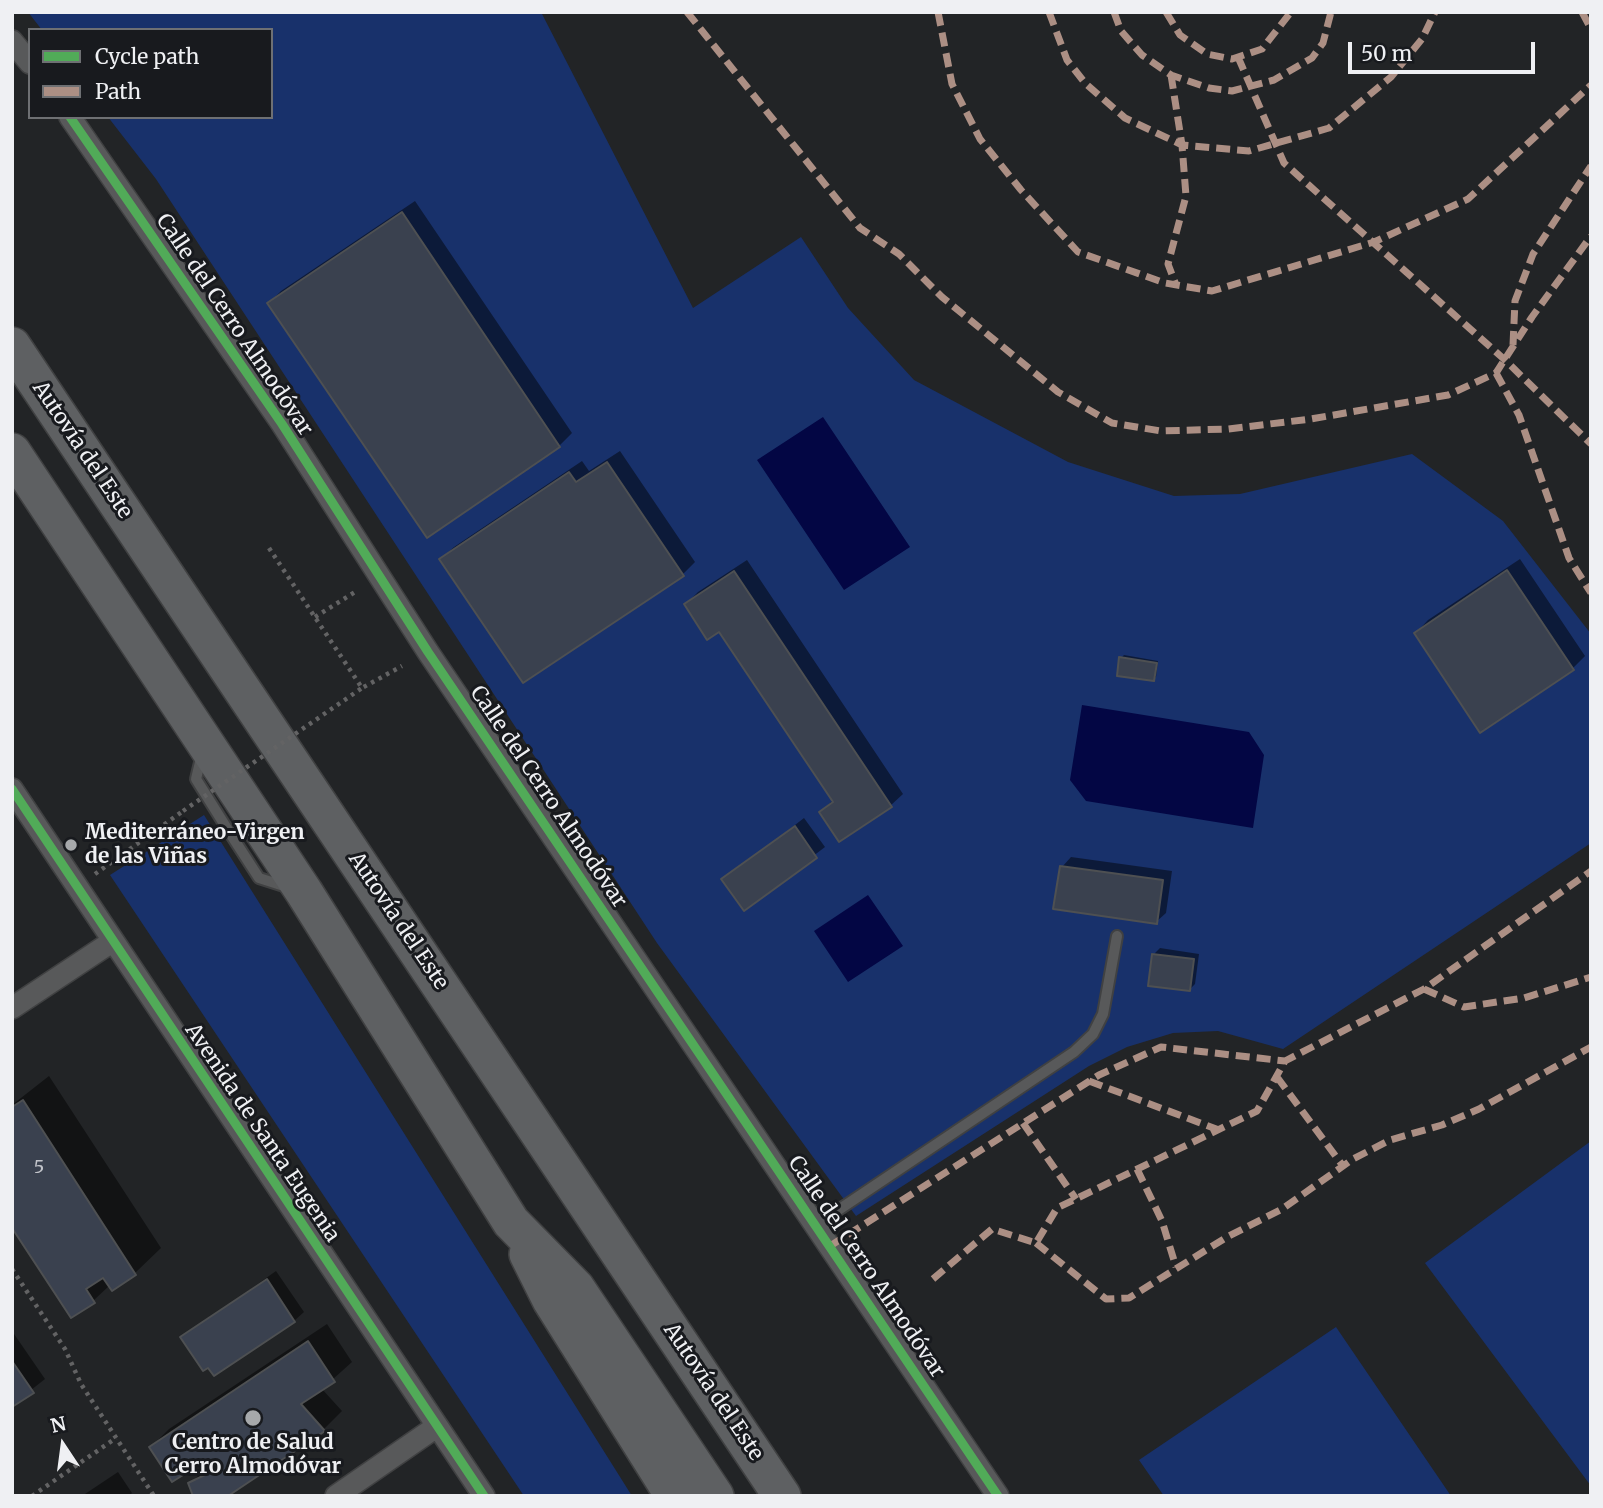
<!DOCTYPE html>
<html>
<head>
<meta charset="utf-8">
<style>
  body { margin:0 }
  #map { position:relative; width:1603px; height:1508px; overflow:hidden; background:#222426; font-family:Merriweather,serif }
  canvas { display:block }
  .frame { position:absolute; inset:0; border:14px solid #eff0f3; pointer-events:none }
  .legend { position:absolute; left:28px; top:28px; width:245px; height:91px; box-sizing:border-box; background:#181a1e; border:2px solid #6e7073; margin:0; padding:9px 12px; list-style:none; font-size:21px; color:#eff0f3 }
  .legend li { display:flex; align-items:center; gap:14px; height:35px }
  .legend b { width:35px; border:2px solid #6e7073 }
  .north { position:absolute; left:28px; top:1410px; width:70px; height:70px; -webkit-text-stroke:5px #181a1e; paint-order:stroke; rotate:347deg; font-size:19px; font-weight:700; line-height:28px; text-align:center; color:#eff0f3 }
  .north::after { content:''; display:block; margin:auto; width:24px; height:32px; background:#eff0f3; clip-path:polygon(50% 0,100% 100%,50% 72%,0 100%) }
  .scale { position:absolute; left:1348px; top:42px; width:187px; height:32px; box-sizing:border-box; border:4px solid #eff0f3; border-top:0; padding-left:9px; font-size:21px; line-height:24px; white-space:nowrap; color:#eff0f3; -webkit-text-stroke:5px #181a1e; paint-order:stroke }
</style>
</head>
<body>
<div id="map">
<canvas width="1603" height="1508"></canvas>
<div class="frame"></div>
<ul class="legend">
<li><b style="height:9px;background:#51ab58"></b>Cycle path</li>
<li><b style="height:9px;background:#ac8f84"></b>Path</li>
</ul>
<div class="north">N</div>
<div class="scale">50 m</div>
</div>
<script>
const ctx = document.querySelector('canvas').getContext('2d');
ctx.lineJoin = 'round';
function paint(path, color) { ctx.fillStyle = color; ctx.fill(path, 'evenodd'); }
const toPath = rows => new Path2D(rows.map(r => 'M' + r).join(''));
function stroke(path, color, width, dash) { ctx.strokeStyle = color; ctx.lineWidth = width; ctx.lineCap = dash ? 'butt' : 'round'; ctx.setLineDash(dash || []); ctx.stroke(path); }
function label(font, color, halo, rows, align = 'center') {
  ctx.font = font + ' Merriweather,serif'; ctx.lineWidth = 6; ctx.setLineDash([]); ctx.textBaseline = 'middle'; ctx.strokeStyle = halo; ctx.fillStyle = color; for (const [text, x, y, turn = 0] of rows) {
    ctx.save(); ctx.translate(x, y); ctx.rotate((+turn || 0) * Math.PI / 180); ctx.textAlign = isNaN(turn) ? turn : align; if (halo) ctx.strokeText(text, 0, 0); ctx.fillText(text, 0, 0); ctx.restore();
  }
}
const green = toPath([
  [28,12,541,12,693,308,801,237,848,308,914,380,1068,462,1174,496,1240,494,1412,454,1503,521,1591,634,1591,843,1283,1049,1218,1031,1173,1033,1127,1047,1089,1066,856,1216,657,943,156,179,108,117,271,117,271,30,42,30],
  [204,815,632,1496,524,1496,110,875],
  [1591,1141,1591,1486,1425,1263],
  [1336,1327,1451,1496,1164,1496,1139,1460]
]);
const water = toPath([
  [823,417,910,547,844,590,757,460],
  [1082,705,1249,732,1264,755,1253,828,1086,801,1070,780],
  [868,895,903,946,848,982,814,931]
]);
const shadow = toPath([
  [415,201,572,433,559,446,427,536,269,303,281,291],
  [620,451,695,562,682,575,441,559,454,547,582,461,589,471],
  [1520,559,1585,656,1572,669,1416,633,1428,620],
  [747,560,903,794,890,806,821,812,833,800,719,629,686,604,698,592],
  [1124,655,1158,661,1156,677,1153,679,1121,658],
  [804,818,825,847,745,908,724,880],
  [1071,857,1172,871,1166,913,1156,922,1062,867],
  [1160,948,1199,954,1195,984,1189,990,1154,954],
  [49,1076,161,1248,135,1273,112,1288,110,1285,93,1301,12,1225,12,1105],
  [276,1271,304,1312,294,1321,183,1337],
  [327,1324,352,1362,322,1389,342,1411,324,1429,224,1496,190,1484,207,1467,203,1461,151,1447,169,1429],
  [12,1331,45,1379,12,1405],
  [118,1472,132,1493,129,1496,82,1496]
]);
const building = toPath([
  [402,212,560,447,427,538,267,303,402,212],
  [607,462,684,576,523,683,439,559,569,472,576,482,607,462],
  [1507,570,1574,670,1480,733,1414,633,1507,570],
  [734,571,892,807,839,842,819,812,833,802,719,632,707,640,684,604,734,571],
  [1119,657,1157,663,1154,681,1117,676,1119,657],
  [795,826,817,858,744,911,721,879,795,826],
  [1060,866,1163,880,1157,924,1053,909,1060,866],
  [1152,954,1194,959,1190,991,1148,986,1152,954],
  [23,1100,136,1275,112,1291,103,1278,86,1289,95,1303,71,1318,12,1228,12,1107,23,1100],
  [267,1279,295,1322,214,1376,208,1368,203,1371,180,1337,267,1279],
  [308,1341,335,1382,301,1404,325,1431,228,1496,193,1496,188,1483,209,1473,202,1463,172,1482,149,1447,308,1341],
  [12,1361,34,1393,12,1407,12,1361]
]);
const path = toPath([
  [269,548,362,688,402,666],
  [315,617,355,592],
  [95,874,183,811],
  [12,1269,65,1349,81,1384,154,1496],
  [32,1496,116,1438]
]);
const service = toPath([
  [202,754,196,779,226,827,259,878,287,887],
  [816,1225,1074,1052,1093,1034,1103,1014,1117,936]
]);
const minor = toPath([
  [12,41,30,63],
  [70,117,282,424,428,652,998,1496],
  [12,789,484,1496],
  [12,1008,113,941],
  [336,1496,436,1427]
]);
const motorway = toPath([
  [12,346,782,1496],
  [12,452,304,892,511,1222,576,1288,715,1496],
  [528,1254,551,1300,674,1496]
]);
const pathBridge = toPath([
  [183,811,362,688]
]);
const quiet = toPath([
  [687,12,860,228,899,254,942,297,1058,392,1112,423,1161,431,1228,429,1311,419,1448,395,1496,373,1532,317,1591,236],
  [938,12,952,84,980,139,1021,190,1078,252,1165,283,1212,291,1374,242,1468,199,1591,85],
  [1049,12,1067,60,1085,83,1125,118,1182,145,1249,151,1329,128,1391,77,1422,39,1435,12],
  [1114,12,1121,31,1142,55,1171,75,1209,88,1232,91,1274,80,1312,58,1323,43,1331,12],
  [1166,12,1180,35,1207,54,1232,59,1262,49,1291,12],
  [1582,12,1591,29],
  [1238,57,1284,163,1505,360,1591,444],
  [1171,75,1182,145,1186,196,1168,264,1176,285],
  [1513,345,1515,301,1533,254,1591,166],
  [1496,373,1519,415,1569,558,1591,593],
  [1424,989,1464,1007,1524,998,1591,977],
  [1277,1077,1343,1166],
  [1089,1081,1219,1130],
  [1023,1123,1076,1199],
  [1137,1169,1162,1221,1176,1267],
  [1036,1243,1106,1299,1129,1298,1227,1237,1282,1209,1353,1159,1390,1140,1442,1125,1479,1109,1591,1047],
  [830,1246,1099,1075,1161,1047,1285,1061],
  [933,1279,992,1229,1036,1243,1057,1208,1257,1111,1285,1061,1424,989,1591,871]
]);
const cycleway = toPath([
  [70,117,282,424,428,652,998,1496],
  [12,789,484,1496]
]);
const markers = [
  [71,845,7,"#a7a9ab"],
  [253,1418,9,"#a7a9ab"]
];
const numberNames = [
  ["5",39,1168]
];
const streetNames = [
  ["Calle del Cerro Almodóvar",234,325,56],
  ["Autovía del Este",82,450,56],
  ["Calle del Cerro Almodóvar",548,797,56],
  ["Autovía del Este",398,921,56],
  ["Avenida de Santa Eugenia",262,1133,56],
  ["Calle del Cerro Almodóvar",866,1267,56],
  ["Autovía del Este",713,1392,56]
];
const poiNames = [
  ["Mediterráneo-Virgen",85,833],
  ["de las Viñas",85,857],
  ["Centro de Salud",253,1443,"center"],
  ["Cerro Almodóvar",253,1467,"center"]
];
paint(green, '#18316b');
paint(water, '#030644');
paint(shadow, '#0007');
paint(building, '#3a414f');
stroke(building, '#4e5052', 2);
stroke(service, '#404142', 14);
stroke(minor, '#404142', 24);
stroke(motorway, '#404142', 40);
stroke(path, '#636364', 4.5, [3.5, 5]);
stroke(service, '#58595a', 10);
stroke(minor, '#58595a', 21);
stroke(motorway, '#5e6062', 37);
stroke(pathBridge, '#636364', 4.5, [3.5, 5]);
stroke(quiet, '#ac8f84', 7, [14, 7]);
stroke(cycleway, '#51ab58', 9);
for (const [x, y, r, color] of markers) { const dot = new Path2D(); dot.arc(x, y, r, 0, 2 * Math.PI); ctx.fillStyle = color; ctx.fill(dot); stroke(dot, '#181a1e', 2.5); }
label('18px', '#c2c4ca', null, numberNames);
label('21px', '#eff0f3', '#181a1e', streetNames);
label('bold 21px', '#eff0f3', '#181a1e', poiNames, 'left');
</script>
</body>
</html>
